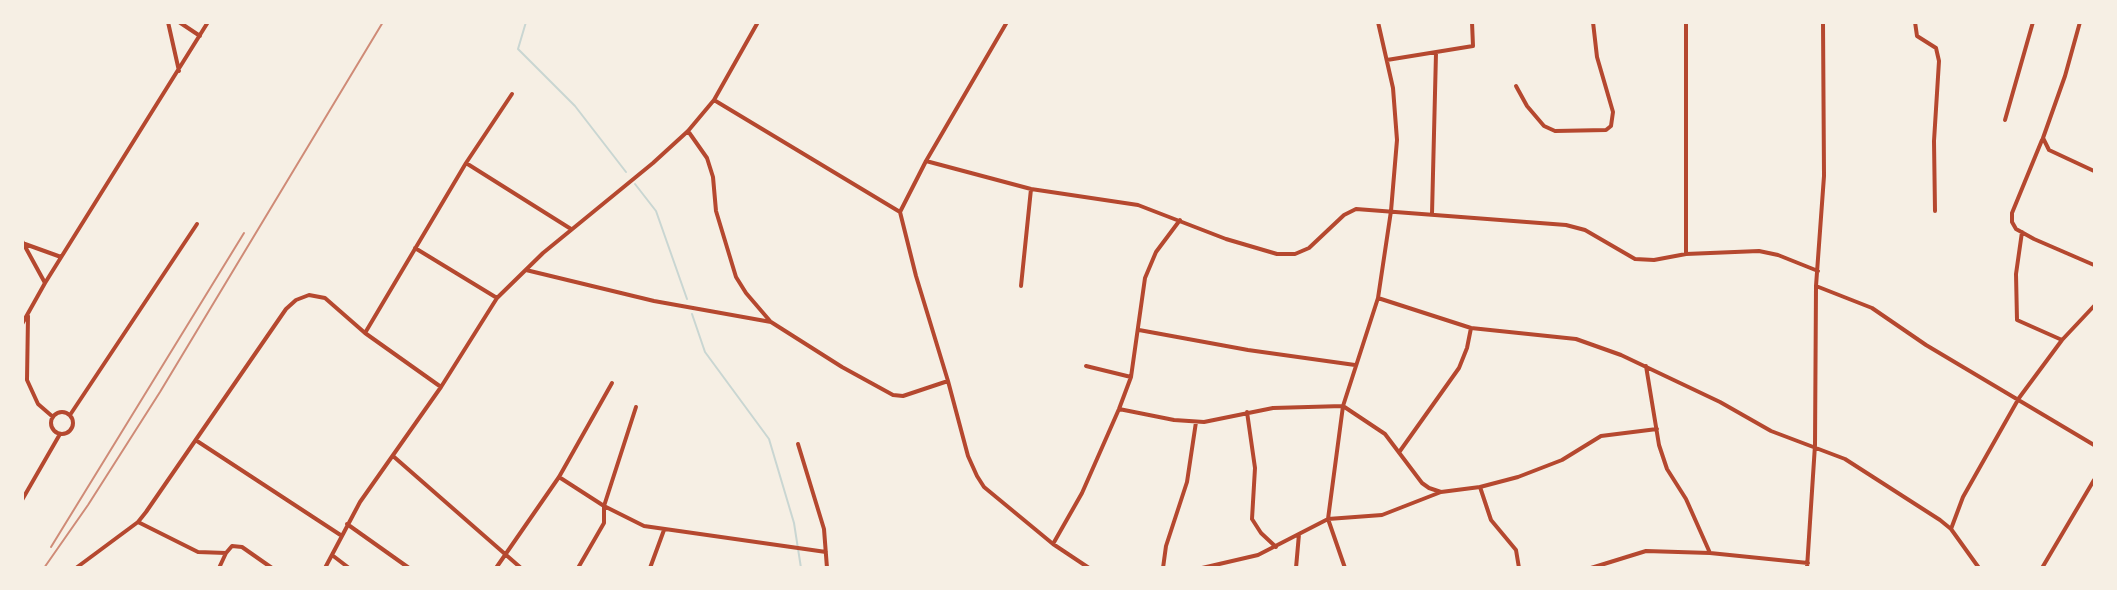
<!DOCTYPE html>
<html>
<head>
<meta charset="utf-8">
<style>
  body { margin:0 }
  #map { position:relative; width:2117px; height:590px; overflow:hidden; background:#f6efe4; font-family:"Noto Sans",sans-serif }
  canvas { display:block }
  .frame { position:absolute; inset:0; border:24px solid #f6efe4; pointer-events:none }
</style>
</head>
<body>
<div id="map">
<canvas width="2117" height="590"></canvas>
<div class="frame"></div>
</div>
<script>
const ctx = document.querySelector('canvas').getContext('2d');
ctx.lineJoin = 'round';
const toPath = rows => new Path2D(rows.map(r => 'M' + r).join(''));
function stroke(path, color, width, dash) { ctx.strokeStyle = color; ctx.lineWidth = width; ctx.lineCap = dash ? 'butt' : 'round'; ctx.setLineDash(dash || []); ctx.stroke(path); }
const stream = toPath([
  [526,22,518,49,575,106,626,172],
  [635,184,656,211,687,299],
  [692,314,705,352,769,439,794,523,801,568]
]);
const minor = toPath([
  [168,22,179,71],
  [179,22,200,36],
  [1007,22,926,161,900,212,916,276,948,381,968,456,977,476,984,487,1053,544,1089,568],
  [1686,22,1686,254],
  [1915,22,1917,36,1936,48,1939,61,1934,141,1935,211],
  [2080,22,2065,76,2043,138,2049,150,2094,171],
  [1387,60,1473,46,1472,22],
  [1516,86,1527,106,1544,126,1555,131,1606,130,1611,126,1613,112,1597,57,1593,22],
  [714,100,900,212],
  [2005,120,2033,22],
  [688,131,707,158,713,177,716,211,736,277,746,293,770,321],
  [2042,140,2012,213,2012,222,2016,229,2034,239,2094,265],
  [926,161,1031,189,1138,205,1226,239,1277,254,1295,254,1309,248,1344,215,1356,209,1566,225,1585,230,1635,259,1654,260,1686,254,1759,251,1778,255,1818,271],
  [466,163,571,229],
  [1432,214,1436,53],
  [2022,232,2016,274,2017,320,2062,340],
  [22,241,45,283],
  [25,244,61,257],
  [415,248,497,298],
  [526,270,654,301,771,322,842,367,893,395,903,396,948,381],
  [1021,286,1031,189],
  [1816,286,1872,308,1926,345,2094,445],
  [1378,298,1471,328,1576,339,1621,355,1720,402,1771,431,1845,459,1940,520,1951,529,1979,568],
  [28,316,27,380,38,404,53,417],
  [22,324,45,283,208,22],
  [1139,330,1248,350,1355,365],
  [365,333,466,163,512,94],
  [1086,366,1131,377],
  [1646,366,1659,445,1667,469,1686,499,1710,553],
  [1119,409,1174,420,1204,422,1273,408,1343,406,1385,434,1422,483,1429,488,1441,492,1480,487,1491,520,1516,550,1519,568],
  '51 423a11 11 0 1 1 22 0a11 11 0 1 1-22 0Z',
  [1247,412,1255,468,1252,519,1261,533,1276,547],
  [70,415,197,224],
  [197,441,342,536],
  [798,444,824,529,827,568],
  [1400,451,1459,368,1467,348,1471,328],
  [393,456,521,568],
  [559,477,604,506,644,526,826,552],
  [1480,487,1518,477,1562,460,1601,436,1657,429],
  [22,500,60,434],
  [138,522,198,552,226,553,232,546,242,547,272,568],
  [347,524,409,568],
  [1951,529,1963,497,2019,398,2062,340,2094,306],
  [1053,544,1082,493,1119,409,1131,377,1145,278,1156,252,1180,220],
  [332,555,349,568],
  [76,568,138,522,146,512,286,309,296,300,309,295,325,298,365,333,441,387],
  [219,568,226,553],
  [325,568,360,502,441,387,497,298,543,253,653,163,688,131,714,100,758,22],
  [496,568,559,477,612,383],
  [578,568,604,523,604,506,636,407],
  [650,568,664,530],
  [1163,568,1166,546,1187,482,1196,422],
  [1202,568,1258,555,1328,519,1382,515,1441,492],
  [1296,568,1299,534],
  [1345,568,1328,519,1343,406,1378,298,1391,211,1397,140,1393,88,1378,22],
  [1591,568,1646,551,1710,553,1808,563],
  [1807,568,1815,445,1816,286,1824,176,1823,22],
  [2042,568,2094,480]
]);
const rail = toPath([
  [51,547,244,233],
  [44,568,88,505,160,392,383,22]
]);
stroke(stream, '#c9d6d2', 2);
stroke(minor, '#b5482f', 4);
stroke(rail, '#cf8b77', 2);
</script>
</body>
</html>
